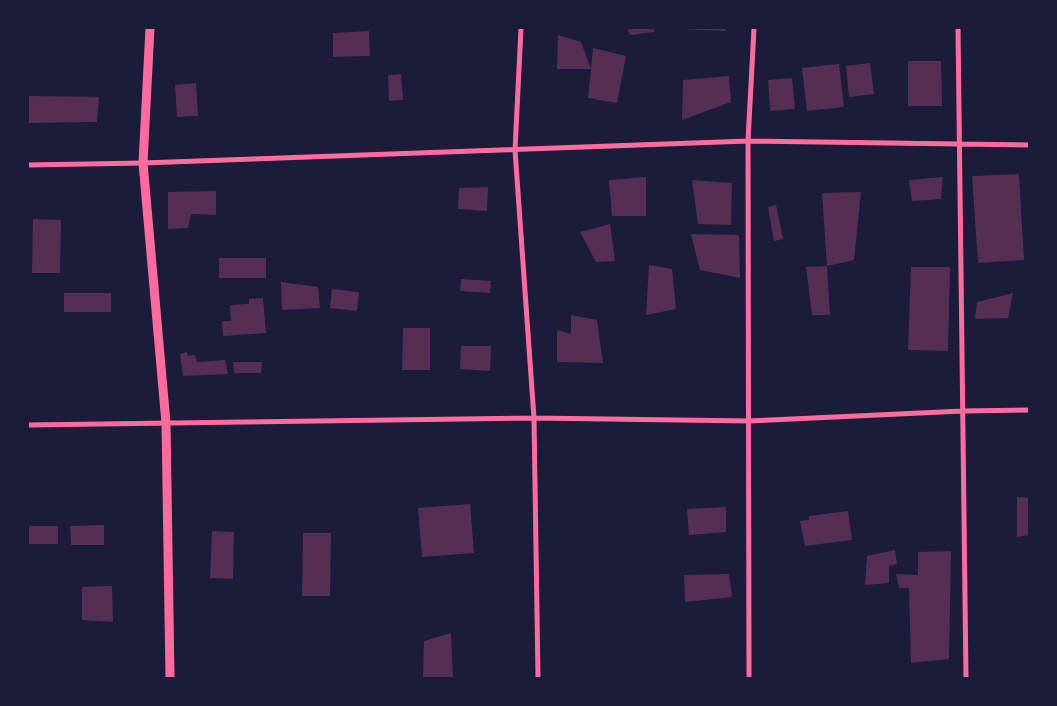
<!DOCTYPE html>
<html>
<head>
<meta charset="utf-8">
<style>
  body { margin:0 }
  #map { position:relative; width:1057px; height:706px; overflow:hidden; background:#1b1b3a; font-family:Poppins,sans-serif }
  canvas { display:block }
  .frame { position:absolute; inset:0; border:29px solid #1b1b3a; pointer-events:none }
</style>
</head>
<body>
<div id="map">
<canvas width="1057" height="706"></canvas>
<div class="frame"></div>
</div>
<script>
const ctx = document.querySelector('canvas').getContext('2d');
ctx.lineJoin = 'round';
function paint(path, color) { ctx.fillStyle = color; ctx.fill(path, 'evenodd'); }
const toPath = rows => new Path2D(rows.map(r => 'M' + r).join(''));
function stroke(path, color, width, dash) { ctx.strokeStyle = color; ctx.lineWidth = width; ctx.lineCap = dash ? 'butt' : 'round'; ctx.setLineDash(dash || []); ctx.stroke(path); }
const building = toPath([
  [627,28,654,28,654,32,630,35],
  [681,28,725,28,726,31,681,29],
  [369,31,370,56,333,57,333,33],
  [558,35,581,42,591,69,593,48,626,56,617,103,588,98,591,69,557,69],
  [908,61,941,61,942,106,908,106],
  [870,63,874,94,849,97,846,66],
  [839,64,844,107,807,111,802,68],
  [401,74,403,100,389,101,388,75],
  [729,76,731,102,682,120,683,80],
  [792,78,795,109,770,111,768,80],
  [196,83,198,116,177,117,175,85],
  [29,96,99,97,97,122,28,123],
  [1019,174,1024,260,978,263,972,176],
  [646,177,646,216,612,216,609,180],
  [943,177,941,199,912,201,909,180],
  [1028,177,1030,177,1030,207,1028,207],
  [692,180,732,183,731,225,698,224],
  [488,187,487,211,458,209,459,188],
  [216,191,216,215,191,214,188,228,168,229,168,192],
  [861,192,854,260,827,266,822,193],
  [776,205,783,239,774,241,768,207],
  [33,219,61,220,60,273,32,273],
  [610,224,615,261,596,262,580,232],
  [691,234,739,235,740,278,700,270],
  [219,258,266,258,266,278,219,278],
  [649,265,672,269,676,309,646,315],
  [827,266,830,315,812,315,806,267],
  [911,267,950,267,948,351,908,350],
  [461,279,491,281,490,293,460,291],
  [281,282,318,287,320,308,282,310],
  [332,289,359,292,357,311,330,308],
  [64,293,111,293,111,312,64,312],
  [1013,293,1008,318,975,319,977,302],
  [263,298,266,333,223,336,222,321,231,321,230,305,249,304,249,299],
  [571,315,597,320,603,363,557,362,557,330,571,334],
  [403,328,430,328,430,370,402,370],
  [461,346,491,346,490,371,460,369],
  [187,352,188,356,195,355,197,362,225,360,228,374,183,376,180,354],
  [233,362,262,362,261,373,234,373],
  [1017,497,1030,498,1030,535,1017,537],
  [470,504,474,553,422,557,418,508],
  [726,507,726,532,689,535,687,509],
  [848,511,852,540,805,546,800,521,809,520,809,516],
  [104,525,104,545,71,545,70,526],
  [28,526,58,526,58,544,28,544],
  [212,531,234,532,233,579,210,578],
  [303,533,331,533,330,596,302,596],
  [895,550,897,564,889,566,889,583,865,585,867,556],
  [951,551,949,659,911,663,909,588,899,588,896,574,918,575,918,552],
  [729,574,732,597,685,602,684,575],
  [112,586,113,622,82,620,82,587],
  [451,633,453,678,423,678,424,641]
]);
const minor = toPath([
  [521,28,515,150,534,418,538,678],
  [958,28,966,678],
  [28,165,143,163,748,141,1030,145],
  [28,425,534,418,749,421,963,411,1030,410],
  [749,678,748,141,754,28]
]);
const tertiary = toPath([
  [150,28,143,163,166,423,170,678]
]);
paint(building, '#542f53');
stroke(minor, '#ff6b9d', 5);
stroke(tertiary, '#ff6b9d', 9);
</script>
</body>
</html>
